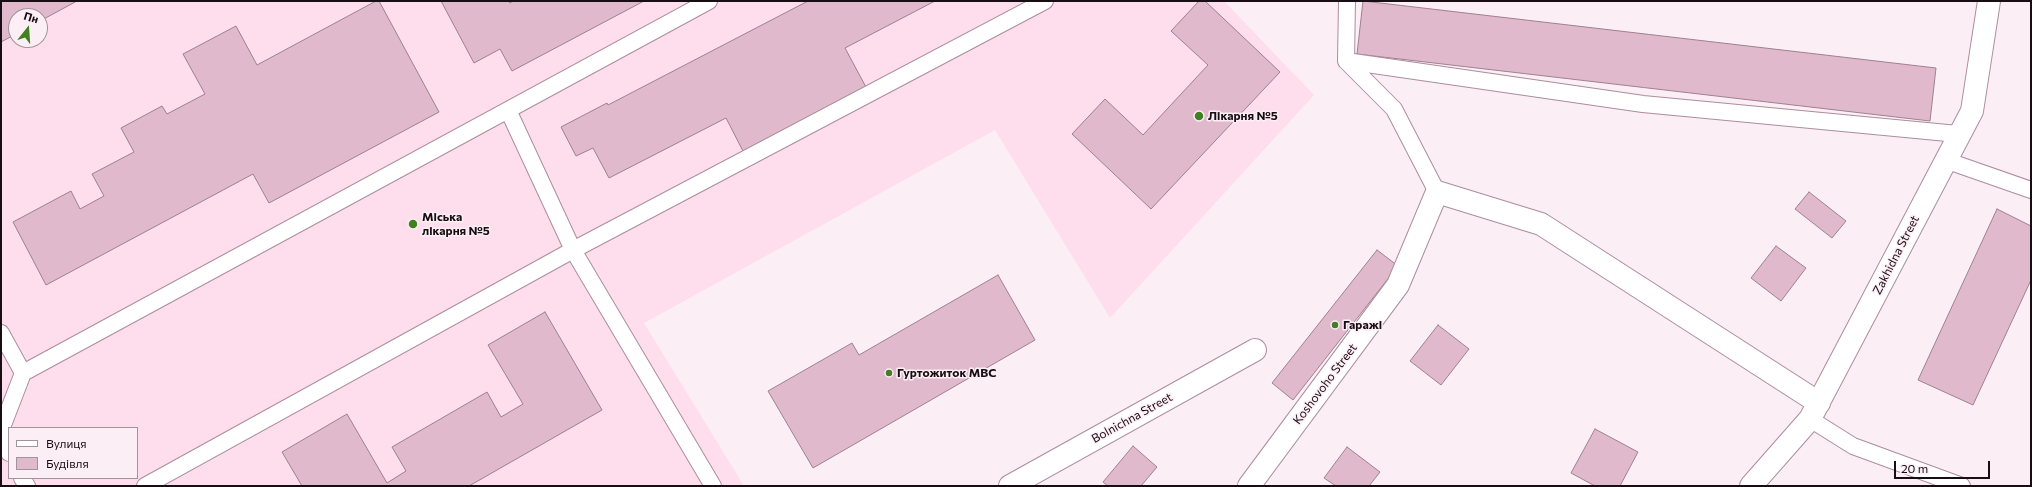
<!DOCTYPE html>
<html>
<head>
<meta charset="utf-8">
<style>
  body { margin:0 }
  #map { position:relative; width:2032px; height:487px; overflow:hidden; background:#fceef5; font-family:Commissioner,sans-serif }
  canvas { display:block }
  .frame { position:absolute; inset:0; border:2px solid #180d12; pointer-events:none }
  .legend { position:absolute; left:8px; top:427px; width:130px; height:52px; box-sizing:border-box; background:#fceef5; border:1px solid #a1949a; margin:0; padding:5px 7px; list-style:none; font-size:12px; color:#180d12 }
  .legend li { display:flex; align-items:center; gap:8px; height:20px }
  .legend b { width:20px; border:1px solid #a1949a }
  .north { position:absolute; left:8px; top:8px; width:40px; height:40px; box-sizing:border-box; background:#fceef5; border:1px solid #a1949a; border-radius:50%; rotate:17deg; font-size:11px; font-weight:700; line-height:16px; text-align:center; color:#180d12 }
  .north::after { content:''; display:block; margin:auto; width:14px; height:18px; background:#3f8021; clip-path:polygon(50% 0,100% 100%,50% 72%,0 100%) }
  .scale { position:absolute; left:1894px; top:461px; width:96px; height:18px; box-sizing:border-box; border:2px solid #180d12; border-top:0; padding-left:5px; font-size:12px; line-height:14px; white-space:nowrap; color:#180d12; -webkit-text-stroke:3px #fceef5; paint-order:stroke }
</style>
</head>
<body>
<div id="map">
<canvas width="2032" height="487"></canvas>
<div class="frame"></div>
<ul class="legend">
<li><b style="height:5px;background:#fff"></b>Вулиця</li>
<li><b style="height:11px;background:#e0b9cc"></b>Будівля</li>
</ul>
<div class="north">Пн</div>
<div class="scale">20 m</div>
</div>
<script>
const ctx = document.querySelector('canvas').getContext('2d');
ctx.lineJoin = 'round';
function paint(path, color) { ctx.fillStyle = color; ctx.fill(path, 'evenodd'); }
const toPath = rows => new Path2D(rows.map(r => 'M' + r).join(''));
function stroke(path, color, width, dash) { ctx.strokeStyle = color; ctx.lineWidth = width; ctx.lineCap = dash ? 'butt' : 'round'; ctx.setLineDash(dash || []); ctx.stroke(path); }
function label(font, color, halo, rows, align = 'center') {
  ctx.font = font + ' Commissioner,sans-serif'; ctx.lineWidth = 3; ctx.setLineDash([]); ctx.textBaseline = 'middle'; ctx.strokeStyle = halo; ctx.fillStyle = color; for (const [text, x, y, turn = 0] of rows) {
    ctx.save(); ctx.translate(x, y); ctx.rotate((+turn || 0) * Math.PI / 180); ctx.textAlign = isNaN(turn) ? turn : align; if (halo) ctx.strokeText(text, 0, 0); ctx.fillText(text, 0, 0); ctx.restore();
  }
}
const built = toPath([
  [1,1,1224,1,1314,95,1110,318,995,130,644,323,744,486,1,486],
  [16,16,40,16,40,40,16,40],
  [9,428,137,428,137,478,9,478]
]);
const building = toPath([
  [1,1,77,1,40,21,40,16,16,16,16,34,1,42,1,1],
  [376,1,379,1,439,112,269,203,253,174,46,285,13,222,71,191,80,209,104,196,92,174,134,152,121,128,162,106,167,114,205,94,183,54,236,26,257,65,376,1],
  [441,1,508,1,510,3,513,1,644,1,512,71,500,49,474,63,441,1],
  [808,1,935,1,845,48,867,89,744,153,726,118,609,178,593,148,576,156,561,127,607,103,608,105,808,1],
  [1199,1,1205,1,1280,72,1151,209,1072,134,1105,99,1143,135,1208,65,1171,31,1199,1],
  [1363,1,1936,68,1930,121,1357,54,1363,1],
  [1809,192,1846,221,1832,238,1795,209,1809,192],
  [1997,209,2031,226,2031,280,1973,405,1918,380,1997,209],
  [1776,246,1806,268,1781,301,1751,278,1776,246],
  [1377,250,1398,266,1293,400,1272,383,1377,250],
  [998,275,1035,340,813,468,768,391,852,343,859,355,998,275],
  [545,312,602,410,469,486,302,486,282,452,347,414,387,483,406,471,392,447,487,392,501,417,523,404,488,345,545,312],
  [1438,325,1469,349,1441,385,1410,361,1438,325],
  [1595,429,1638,452,1620,486,1595,486,1571,473,1595,429],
  [1133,446,1157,467,1141,486,1108,486,1103,482,1133,446],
  [1347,447,1380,472,1369,486,1336,486,1324,478,1347,447]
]);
const service = toPath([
  [1347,1,1346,61,1394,109,1437,192],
  [1346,61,1643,104,1958,134],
  [508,110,573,250,713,486],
  [1945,160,2031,190],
  [1,333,23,373,1,430],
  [23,373,709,1],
  [1810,419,1853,446,1962,486],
  [1,438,9,453],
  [22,478,27,486],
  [145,486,573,250,1045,1]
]);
const minor = toPath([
  [1010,486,1255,350],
  [1249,486,1398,285,1437,192,1541,224,1819,403],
  [1751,486,1810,419,1972,111,1989,1]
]);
const markers = [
  [1199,116,5,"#3f8021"],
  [413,224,5,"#3f8021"],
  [1335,325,4,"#3f8021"],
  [889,373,4,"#3f8021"]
];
const poiNames = [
  ["Лікарня №5",1208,116],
  ["Міська",422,217],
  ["лікарня №5",422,231],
  ["Гаражі",1343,325],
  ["Гуртожиток МВС",897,373]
];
const streetNames = [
  ["Zakhidna Street",1896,255,-63],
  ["Koshovoho Street",1325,384,-53],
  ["Bolnichna Street",1132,418,-29]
];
paint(built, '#fedded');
paint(building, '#e0b9cc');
stroke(building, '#9f808f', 1);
stroke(service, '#ac8d9c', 18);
stroke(minor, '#ac8d9c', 24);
stroke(service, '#fff', 16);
stroke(minor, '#fff', 22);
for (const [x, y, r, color] of markers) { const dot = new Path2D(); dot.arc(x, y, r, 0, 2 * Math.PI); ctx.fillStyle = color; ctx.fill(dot); stroke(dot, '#fceef5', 1.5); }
label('bold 12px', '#180d12', '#fceef5', poiNames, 'left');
label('12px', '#180d12', '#fceef5', streetNames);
</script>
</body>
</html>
